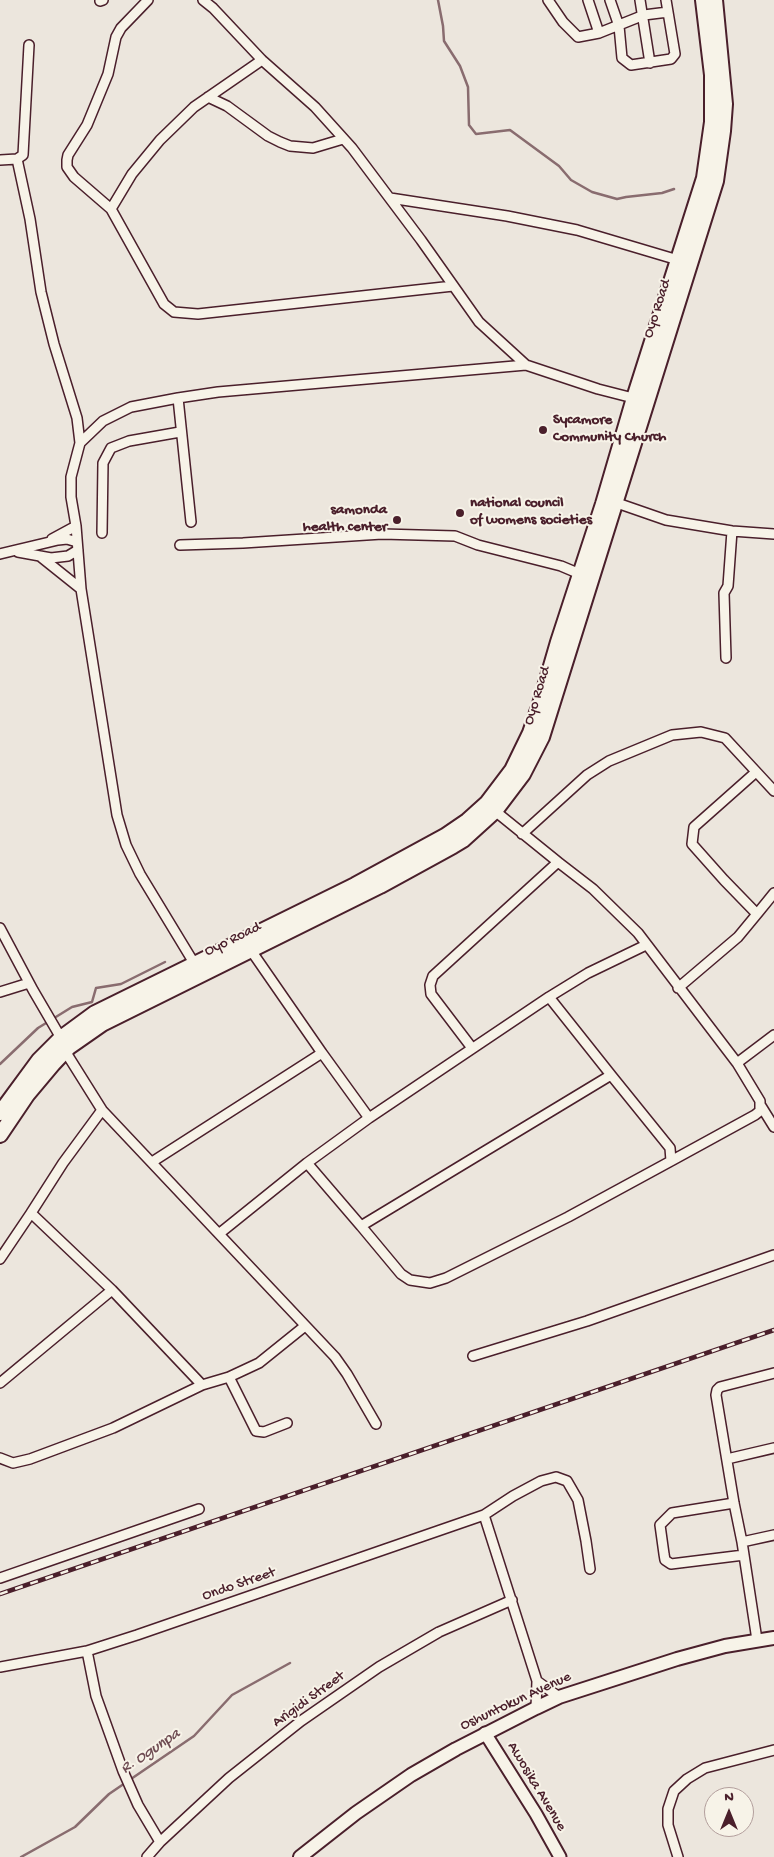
<!DOCTYPE html>
<html>
<head>
<meta charset="utf-8">
<style>
  body { margin:0 }
  #map { position:relative; width:774px; height:1857px; overflow:hidden; background:#ece6dd; font-family:"Gochi Hand",sans-serif }
  canvas { display:block }
  .north { position:absolute; left:704px; top:1787px; width:50px; height:50px; box-sizing:border-box; background:#f7f3e8; border:1px solid #b29e9c; border-radius:50%; rotate:0deg; font-size:14px; font-weight:700; line-height:20px; text-align:center; color:#4a1f2b }
  .north::after { content:''; display:block; margin:auto; width:18px; height:22px; background:#4a1f2b; clip-path:polygon(50% 0,100% 100%,50% 72%,0 100%) }
</style>
</head>
<body>
<div id="map">
<canvas width="774" height="1857"></canvas>
<div class="north">N</div>
</div>
<script>
const ctx = document.querySelector('canvas').getContext('2d');
ctx.lineJoin = 'round';
const toPath = rows => new Path2D(rows.map(r => 'M' + r).join(''));
function stroke(path, color, width, dash) { ctx.strokeStyle = color; ctx.lineWidth = width; ctx.lineCap = dash ? 'butt' : 'round'; ctx.setLineDash(dash || []); ctx.stroke(path); }
function label(font, color, halo, rows, align = 'center') {
  ctx.font = font + ' "Gochi Hand",sans-serif'; ctx.lineWidth = 4; ctx.setLineDash([]); ctx.textBaseline = 'middle'; ctx.strokeStyle = halo; ctx.fillStyle = color; for (const [text, x, y, turn = 0] of rows) {
    ctx.save(); ctx.translate(x, y); ctx.rotate((+turn || 0) * Math.PI / 180); ctx.textAlign = isNaN(turn) ? turn : align; if (halo) ctx.strokeText(text, 0, 0); ctx.fillText(text, 0, 0); ctx.restore();
  }
}
const stream = toPath([
  [438,0,443,26,444,41,460,66,468,87,469,125,476,134,510,130,559,166,571,180,592,192,617,199,626,197,662,193,674,189],
  [0,1064,38,1028,72,1007,92,1002,96,988,121,984,165,962],
  [21,1857,75,1827,109,1794,194,1736,232,1695,290,1663]
]);
const minor = toPath([
  [203,0,213,8,262,60,315,107,352,148,421,240,479,322,526,365],
  [548,0,563,22,578,37,599,33,644,15,668,12],
  [588,0,599,33],
  [610,0,619,26,622,58,631,65,671,59,675,54,666,0],
  [640,0,650,63],
  [100,1,103,0],
  [262,60,194,107,160,140,132,174,111,209,164,304,174,312,198,314,453,286],
  [208,97,227,106,268,136,280,142,290,146,313,148,343,139],
  [17,159,30,219,41,292,54,344,77,418,80,443,71,477,71,497,76,526,81,589,117,815,126,845,140,874,194,963],
  [0,160,17,159,23,155,29,45],
  [390,198,507,216,577,230,678,260],
  [111,209,74,177,67,167,67,160,68,155,87,125,108,74,116,37,121,28,148,0],
  [178,398,191,522],
  [80,443,103,421,131,407,178,398,218,392,526,365,598,389,637,399],
  [617,503,666,520,732,531,774,534],
  [102,533,103,463,111,448,129,441,180,432],
  [52,539,76,526],
  [180,545,243,543,382,534,455,536,478,545,561,566,580,574],
  [18,552,51,558,68,556,78,550],
  [0,554,58,540,67,539,77,542],
  [41,557,81,589],
  [726,658,724,593,728,586,732,531],
  [756,772,694,827,692,844,724,880,757,914,774,893],
  [522,834,587,775,609,761,672,735,701,732,725,738,774,791],
  [558,862,593,889,638,933,737,1063,760,1101,760,1111,755,1115,671,1161],
  [0,928,33,990,61,1038],
  [678,988,738,937,757,914],
  [0,992,29,983],
  [549,997,588,973,646,945],
  [472,1048,431,994,430,985,433,976,558,862,495,811],
  [737,1063,774,1035],
  [761,1106,774,1127],
  [102,1110,335,1357,347,1374,376,1424],
  [152,1162,322,1053,250,949],
  [307,1163,361,1226,611,1075,549,997,369,1118],
  [361,1226,401,1274,410,1280,430,1283,446,1278,568,1217,671,1161,670,1148,611,1075],
  [220,1233,307,1163,369,1118,322,1053],
  [0,1259,31,1213],
  [112,1290,202,1385],
  [473,1356,587,1321,774,1255],
  [229,1377,256,1431,264,1432,287,1423],
  [0,1383,112,1290,31,1213,63,1163,102,1110,65,1051],
  [0,1458,13,1463,30,1459,113,1428,202,1385,229,1377,259,1363,305,1326],
  [727,1459,774,1448],
  [734,1503,672,1513,660,1525,664,1554,665,1560,671,1564,744,1555],
  [484,1515,537,1681,536,1708],
  [742,1542,774,1535],
  [0,1578,199,1509],
  [757,1640,742,1542,734,1503,716,1395,717,1390,720,1387,774,1373],
  [87,1651,96,1696,123,1771,138,1805,160,1842],
  [0,1667,87,1651,137,1635,484,1515,513,1496,541,1481,556,1477,567,1481,578,1500,586,1541,590,1569],
  [537,1681,559,1697],
  [147,1857,160,1842,229,1778,301,1721,379,1667,439,1632,512,1600],
  [678,1857,668,1825,668,1809,674,1791,687,1779,705,1768,774,1750]
]);
const tertiary = toPath([
  [485,1733,536,1814,560,1857]
]);
const secondary = toPath([
  [300,1857,356,1813,411,1775,456,1749,536,1708,559,1697,677,1659,725,1646,774,1638]
]);
const primary = toPath([
  [0,1113,39,1060,61,1038,95,1013,355,885,445,836,467,821,487,803,512,770,530,733,540,704,558,642,603,504,634,398,704,178,712,122,712,75,703,0],
  [0,1135,27,1095,53,1064,69,1047,102,1024,380,886,453,846,463,840,495,811,523,774,542,737,716,181,723,131,725,104,715,0]
]);
const rail = toPath([
  [0,1594,774,1330]
]);
const markers = [
  [543,430,5,"#4a1f2b"],
  [460,513,5,"#4a1f2b"],
  [397,520,5,"#4a1f2b"]
];
const streetNames = [
  ["Oyo Road",658,309,-72],
  ["Oyo Road",538,696,-73],
  ["Oyo Road",233,940,-26],
  ["Ondo Street",239,1585,-19],
  ["Arigidi Street",309,1700,-36],
  ["Oshuntokun Avenue",516,1702,-25],
  ["Awosika Avenue",536,1787,59]
];
const poiNames = [
  ["Sycamore",553,421],
  ["Community Church",553,438],
  ["national council",470,504],
  ["of womens societies",470,521],
  ["samonda",387,511,"right"],
  ["health center",387,528,"right"]
];
const waterNames = [
  ["R. Ogunpa",151,1752,-34]
];
stroke(stream, '#896c6f', 2.5);
stroke(minor, '#4a1f2b', 12);
stroke(tertiary, '#4a1f2b', 15);
stroke(secondary, '#4a1f2b', 16);
stroke(primary, '#4a1f2b', 18);
stroke(minor, '#f7f3e8', 9);
stroke(tertiary, '#f7f3e8', 11);
stroke(secondary, '#f7f3e8', 12);
stroke(primary, '#f7f3e8', 14);
stroke(rail, '#4a1f2b', 4.5);
stroke(rail, '#f7f3e8', 2.5, [8]);
for (const [x, y, r, color] of markers) { const dot = new Path2D(); dot.arc(x, y, r, 0, 2 * Math.PI); ctx.fillStyle = color; ctx.fill(dot); stroke(dot, '#f7f3e8', 2); }
label('15px', '#4a1f2b', '#f7f3e8', streetNames);
label('bold 15px', '#4a1f2b', '#f7f3e8', poiNames, 'left');
label('italic 16px', '#6f4c53', '#f7f3e8', waterNames);
</script>
</body>
</html>
